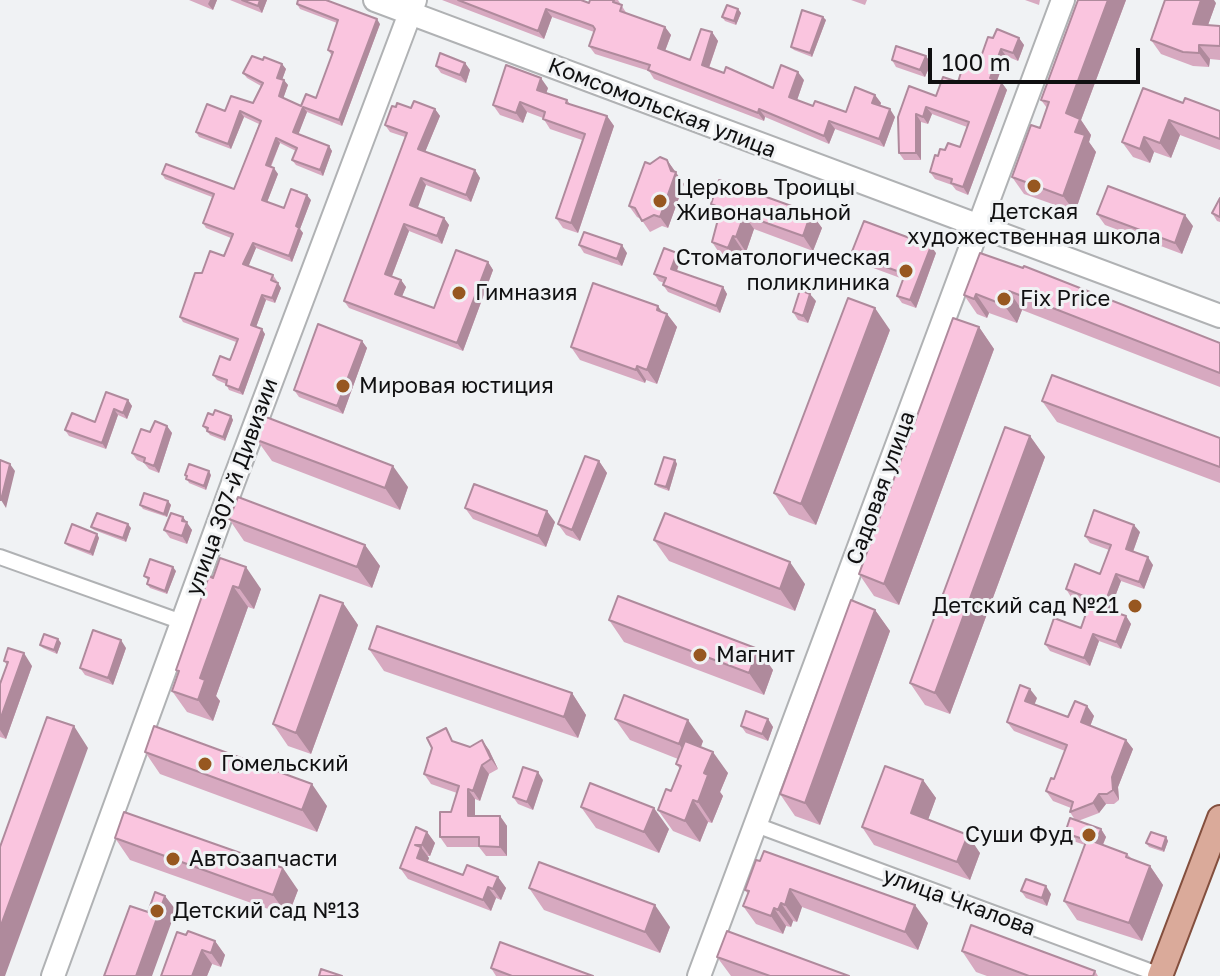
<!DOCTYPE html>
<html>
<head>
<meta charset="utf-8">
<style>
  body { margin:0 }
  #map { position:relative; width:1220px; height:976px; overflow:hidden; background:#f0f2f4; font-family:"Golos Text",sans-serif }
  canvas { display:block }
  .scale { position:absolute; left:928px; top:48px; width:212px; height:36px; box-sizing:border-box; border:4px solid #101011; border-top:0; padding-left:10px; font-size:24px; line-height:28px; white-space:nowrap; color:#101011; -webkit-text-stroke:6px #f0f2f4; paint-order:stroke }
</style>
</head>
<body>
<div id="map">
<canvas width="1220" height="976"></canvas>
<div class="scale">100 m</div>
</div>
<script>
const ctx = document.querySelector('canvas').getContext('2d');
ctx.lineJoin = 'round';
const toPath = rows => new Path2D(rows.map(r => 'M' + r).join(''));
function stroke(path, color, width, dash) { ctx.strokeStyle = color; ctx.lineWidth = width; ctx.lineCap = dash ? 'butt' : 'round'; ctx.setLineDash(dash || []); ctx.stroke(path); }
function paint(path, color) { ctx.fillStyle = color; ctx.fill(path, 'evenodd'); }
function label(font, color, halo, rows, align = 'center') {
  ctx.font = font + ' "Golos Text",sans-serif'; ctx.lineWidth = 6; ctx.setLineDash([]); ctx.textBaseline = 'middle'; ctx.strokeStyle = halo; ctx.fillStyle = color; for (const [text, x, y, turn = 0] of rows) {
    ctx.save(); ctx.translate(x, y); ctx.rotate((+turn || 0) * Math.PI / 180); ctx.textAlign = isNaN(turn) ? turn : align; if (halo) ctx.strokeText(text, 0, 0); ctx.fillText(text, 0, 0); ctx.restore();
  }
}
const street = toPath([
  [0,557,182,622],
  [756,825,1163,976]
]);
const secondary = toPath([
  [375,0,1220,316],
  [53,976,233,483,415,0],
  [699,976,1063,0]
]);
const primary = toPath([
  [1160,976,1220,818]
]);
const wall = toPath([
  [189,0,217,0,213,10],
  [230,0,267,0,262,13],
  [442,0,581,0,589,3,590,0,618,0,627,14,665,27,671,35,665,51,690,60,712,32,718,41,709,68,773,88,804,80,797,100,813,106,846,112,875,95,881,103,880,106,895,117,884,147,835,129,829,144,765,117,764,121,654,79,649,71,595,54,589,46,594,32,552,17,544,39],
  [851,0,867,0,865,5],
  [1025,0,1040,0,1039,5],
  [1078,0,1126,0,1081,120,1091,135,1089,142,1096,152,1075,212,1024,194,1012,177,1040,128,1047,108,1041,100],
  [1216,3,1208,25,1220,26,1220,60,1210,59,1209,67,1193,66,1161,54,1151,40],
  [297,4,380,24,342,126,307,112,298,134,329,146,332,151,323,176,296,165,292,160,296,151,280,143,271,167,278,174,267,202,284,208,311,200,300,229,303,233,292,262,256,248,248,266,273,275,277,281,276,282,281,288,275,303,266,300,256,327,265,334,243,395,229,390,226,384,217,380,213,375,230,360,236,342,183,322,180,317,202,273,224,256,231,238,206,228,203,223,212,197,165,179,162,174,234,189,259,124,244,117,231,149,199,137,196,132,225,111,253,103,261,86,247,78,243,73,263,60,282,64,286,69,282,79,288,85,283,98,301,106,316,98,332,56,328,50,337,23,300,9],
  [738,9,741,13,736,25,725,21,722,17],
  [823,17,826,20,812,57,794,50,791,47],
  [993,38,1019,38,1024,45,1018,61,1006,56,997,81,1002,83,1007,90,968,195,956,190,952,185,935,179,930,172,938,156,945,150,960,147,967,127,932,114,928,124,921,122,921,160,904,160,899,153,898,117,936,96,976,71],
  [892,60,931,63,925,77,896,67],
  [465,63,470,70,466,83,441,73,436,66],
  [548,88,546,93,567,100,570,104,607,116,614,126,578,233,563,228,556,218,582,140,550,129,543,118,527,112,523,123,500,115,493,105],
  [1183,103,1220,111,1220,150,1180,135,1171,158,1154,152,1150,163,1133,157,1122,142],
  [396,107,435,109,440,116,425,152,475,170,480,178,471,202,426,185,417,208,444,218,449,225,442,244,409,231,392,276,401,280,406,287,402,296,434,308,488,262,493,270,463,351,349,308,344,301,405,137,390,132,385,125],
  [667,160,684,184,668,228,662,226,650,232,641,219,637,217,629,206,650,164],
  [1220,198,1220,222,1217,221,1212,213],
  [711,204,811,213,822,228,813,251,754,229,746,252,743,251,739,263,722,257,712,242,719,216],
  [1097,214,1193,226,1182,254,1105,225],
  [579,245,627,253,622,266,584,253],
  [936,253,916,308,902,303,897,296,903,279,857,262,851,254],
  [980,253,1220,343,1220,387,1022,310,1017,323,989,313,987,318,977,314,964,295],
  [681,259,677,271,723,287,727,294,720,313,668,292,663,285,664,283,659,281,654,274],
  [816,301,808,323,798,320,793,312],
  [662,312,667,314,677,327,657,384,646,380,645,383,580,360,571,347],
  [979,327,994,349,899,605,874,596,859,574],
  [890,330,816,525,789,515,774,493],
  [362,341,367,348,343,414,299,397,294,390],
  [128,400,132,406,127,419,118,415,106,449,69,436,65,430,95,422],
  [1042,401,1220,438,1220,483,1057,422],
  [213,415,231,416,233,420,225,441,210,435,203,426],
  [167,426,172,433,159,473,149,469,144,463,137,460,132,453],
  [1030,436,1045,457,950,714,925,705,910,683],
  [257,440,408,487,400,510,272,461],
  [675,460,677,464,669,491,658,487,655,484],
  [599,461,607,473,580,541,566,535,558,524],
  [185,475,211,475,206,490,189,483],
  [168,501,171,505,167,517,143,509,140,505],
  [465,508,555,522,546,547,473,519],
  [183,517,192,530,187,544,170,538,164,530],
  [229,519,365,545,380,566,372,588,244,541],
  [91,527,131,528,126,542,94,530],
  [1140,532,1133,552,1153,565,1144,589,1121,581,1110,610,1126,616,1131,624,1121,649,1099,641,1090,666,1050,651,1045,644,1081,628,1090,604,1071,597,1066,589,1100,574,1109,550,1090,543,1085,536],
  [97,534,99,538,93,556,68,546,65,543],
  [654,540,805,584,795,611,669,561],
  [176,571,167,594,150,588,147,584,148,580,144,576],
  [209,576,261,589,254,609,248,607,216,696,220,701,213,721,187,712,172,691,178,673,176,670],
  [343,603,358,625,311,754,288,746,273,724],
  [875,610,890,631,820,825,795,816,780,794],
  [609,620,758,649,773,670,764,695,624,642],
  [58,639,61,643,57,654,43,648,40,645],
  [126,648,113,685,85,675,80,668],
  [369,649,572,693,586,715,578,738,384,671],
  [4,661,32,666,6,739,0,737,0,684,7,665],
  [1037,698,1034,704,1068,717,1087,706,1094,716,1090,726,1126,740,1133,749,1118,787,1119,800,1114,804,1106,804,1099,813,1078,821,1101,829,1106,837,1103,845,1127,854,1132,859,1150,866,1163,885,1142,941,1077,920,1064,901,1085,845,1070,840,1065,833,1075,820,1070,812,1071,808,1053,801,1046,791,1054,779,1065,751,1014,731,1007,722],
  [615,719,703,741,701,747,728,773,720,792,723,796,712,823,708,822,700,842,673,831,658,810,671,791,680,769,676,764,678,759,630,740],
  [768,719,773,727,768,741,746,733,741,726],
  [482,740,489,750,498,769,489,774,480,801,475,799,475,816,500,816,507,826,507,856,486,856,479,847,447,847,440,837,451,812,457,793,431,784,424,774,455,742,470,747],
  [145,752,327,806,317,832,160,774],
  [543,780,533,810,518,804,513,797],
  [923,780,936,798,928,819,980,853,970,880,874,845,862,827],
  [581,807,669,829,659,853,596,828],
  [427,832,435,843,430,856,427,856,429,858,427,862,463,875,498,877,506,888,501,900,496,898,491,911,408,879,400,868],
  [1166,837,1168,841,1164,852,1149,847,1146,843],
  [115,838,298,890,288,916,130,860],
  [756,860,928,923,918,950,802,907,797,922,793,921,791,927,786,926,783,934,756,924,743,906,748,894,745,890],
  [529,888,670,927,660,953,544,910],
  [1021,891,1051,894,1047,906,1026,898],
  [186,935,215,941,225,955,221,967,212,964,207,976,161,976],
  [962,951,1095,971,1098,976,987,976,976,972],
  [717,957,849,976,731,976],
  [491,968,593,976,496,976]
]);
const shadedWall = toPath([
  [210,0,217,0,213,10,208,4],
  [260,0,267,0,262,13,258,6],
  [1108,0,1126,0,1081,120,1091,135,1089,142,1096,152,1075,212,1063,196,1075,132,1066,113],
  [1201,0,1214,0,1216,3,1203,39,1193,24],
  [546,9,552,17,544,39,538,31],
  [738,9,741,13,736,25,734,21],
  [823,17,826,20,812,57,810,53],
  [377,19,380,24,342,126,339,120],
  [665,27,671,35,663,56,658,48],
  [712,32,718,41,707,73,702,65],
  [1019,38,1024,45,1018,61,1013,53],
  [1199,45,1210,59,1209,67,1199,53],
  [1001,49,1006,56,995,86,990,78],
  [926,56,931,63,925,77,920,70],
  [465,63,470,70,466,83,460,75],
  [282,64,286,69,281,83,277,78],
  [798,72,804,80,795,106,789,97],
  [541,78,548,88,544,100,537,90],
  [284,80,288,85,282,102,279,96],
  [1002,83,1007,90,968,195,963,187],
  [875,95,881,103,878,111,872,103],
  [520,102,527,112,523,123,516,113],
  [303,107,307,112,297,138,293,132],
  [926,107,932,114,928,124,923,117],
  [435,109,440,116,423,157,418,149],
  [759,109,765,117,764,121,758,113],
  [890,109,895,117,884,147,879,139],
  [240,111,244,117,231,149,228,144],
  [916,114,921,122,921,160,916,153],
  [607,116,614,126,578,233,571,223],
  [1169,120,1180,135,1171,158,1160,143],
  [829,121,835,129,829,144,824,136],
  [1144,137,1154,152,1150,163,1140,149],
  [276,138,280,143,269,170,266,165],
  [329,146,332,151,323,176,320,170],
  [667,160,684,184,668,228,660,217,671,171],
  [274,168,278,174,266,205,262,200],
  [475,170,480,178,471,202,466,195],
  [421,178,426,185,416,213,410,205],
  [307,195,311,200,300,229,303,233,292,262,289,256,296,226],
  [811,213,822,228,813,251,803,236],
  [744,215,754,229,746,252,736,237],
  [1185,215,1193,226,1182,254,1175,243],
  [444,218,449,225,442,244,437,236],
  [404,224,409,231,390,281,385,274],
  [733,236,743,251,739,263,728,248],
  [253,243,256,248,247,270,243,264],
  [622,245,627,253,622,266,617,259],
  [931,246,936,253,916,308,910,300],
  [677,253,681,259,675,275,671,269],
  [488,262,493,270,463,351,457,343],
  [401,280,406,287,400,301,395,294],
  [278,283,281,288,275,303,272,298],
  [723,287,727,294,720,313,716,306],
  [1009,291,1022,310,1017,323,1004,305],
  [810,294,816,301,808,323,803,316],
  [976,294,989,313,987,318,974,299],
  [262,295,266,300,255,330,251,325],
  [658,306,666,317,667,314,677,327,657,384,647,370],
  [875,308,890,330,816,525,801,504],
  [979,327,994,349,899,605,884,584],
  [262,329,265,334,243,395,239,390],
  [362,341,367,348,343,414,337,406],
  [637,366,646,380,645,383,636,370],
  [128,400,132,406,127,419,123,413],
  [114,409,118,415,106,449,102,443],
  [231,416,233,420,225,441,223,437],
  [167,426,172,433,159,473,154,466],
  [1030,436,1045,457,950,714,935,693],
  [675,460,677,464,669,491,666,487],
  [599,461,607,473,580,541,572,530],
  [10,464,15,471,6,508,1,500],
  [393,466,408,487,400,510,385,488],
  [209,471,211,475,206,490,204,486],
  [168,501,171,505,167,517,164,514],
  [547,511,555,522,546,547,538,536],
  [183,517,192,530,187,544,182,536,182,521],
  [128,524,131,528,126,542,123,538],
  [1134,525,1140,532,1131,557,1126,549],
  [97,534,99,538,93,556,90,552],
  [365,545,380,566,372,588,357,567],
  [1148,557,1153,565,1144,589,1139,582],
  [790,562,805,584,795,611,780,589],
  [173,567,176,571,167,594,165,591],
  [246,567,261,589,254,609,239,588],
  [1116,574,1121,581,1108,615,1103,608],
  [233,586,248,607,216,696,220,701,213,721,198,700,200,678],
  [343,603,358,625,311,754,296,733],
  [875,610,890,631,820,825,805,803],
  [1126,616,1131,624,1121,649,1116,642],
  [1093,634,1099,641,1090,666,1084,658],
  [58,639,61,643,57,654,54,650],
  [121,640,126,648,113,685,108,678],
  [758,649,773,670,764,695,749,673],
  [24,653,32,666,6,739,0,730,0,720],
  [1030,689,1037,698,1032,711,1025,701],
  [572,693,586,715,578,738,564,717],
  [1087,706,1094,716,1088,732,1081,722],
  [768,719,773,727,768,741,762,734],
  [688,720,703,741,694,765,679,744],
  [74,726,88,748,5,976,0,976,0,928],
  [482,740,489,750,498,769,491,759],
  [1126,740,1133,749,1118,787,1119,800,1113,790,1112,777],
  [713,752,728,773,720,792,723,796,712,823,698,802,704,773],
  [482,765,489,774,480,801,473,791],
  [538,772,543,780,533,810,527,802],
  [923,780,936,798,924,831,911,813],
  [312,784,327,806,317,832,302,810],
  [468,789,475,799,475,826,468,816],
  [1099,794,1106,804,1099,813,1093,803],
  [693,800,708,822,700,842,685,821],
  [654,808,669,829,659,853,644,832],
  [500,816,507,826,507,856,500,847],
  [1101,829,1106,837,1100,851,1095,844],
  [427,832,435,843,430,856,422,845],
  [968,835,980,853,970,880,957,862],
  [1166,837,1168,841,1164,852,1162,849],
  [421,847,429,858,425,869,417,858],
  [1150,866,1163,885,1142,941,1129,923],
  [283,868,298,890,288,916,273,895],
  [498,877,506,888,501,900,493,889],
  [1046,886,1051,894,1047,906,1042,898],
  [488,887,496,898,491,911,483,900],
  [790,889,802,907,797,922,785,905],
  [165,896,176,910,152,976,136,976],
  [781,903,793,921,791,927,778,910],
  [655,905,670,927,660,953,645,932],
  [915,905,928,923,918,950,905,932],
  [774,908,786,926,783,934,771,916],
  [215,941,225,955,221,967,211,953],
  [202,950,212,964,207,976,192,976]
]);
const building = toPath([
  [242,0,260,0,258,6,242,0],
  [298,0,326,0,377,19,339,120,303,107,293,132,329,146,320,170,292,160,297,148,276,138,266,165,274,168,262,200,284,208,291,189,307,195,296,226,299,228,289,256,253,243,243,264,273,275,271,280,278,283,272,298,262,295,251,325,262,329,239,390,226,385,227,380,213,375,220,356,230,360,238,339,180,317,195,273,202,273,210,251,224,256,233,234,203,223,214,194,162,174,166,164,234,189,261,121,240,111,228,144,196,132,207,104,225,111,231,96,253,103,263,83,243,73,252,56,263,60,264,57,282,64,277,78,284,80,279,96,301,106,306,94,316,98,333,52,328,50,338,20,297,4,298,0],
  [458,0,581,0,589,3,590,0,614,0,613,2,622,5,620,11,665,27,658,48,690,60,701,29,712,32,702,65,724,73,726,67,773,88,781,65,798,72,789,97,813,106,815,101,846,112,855,87,875,95,872,103,890,109,879,139,829,121,824,136,759,109,758,113,648,70,650,65,589,46,595,29,593,26,546,9,538,31,458,0],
  [1078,0,1108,0,1066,113,1080,119,1075,132,1085,135,1063,196,1012,177,1031,125,1040,128,1049,102,1041,100,1078,0],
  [1165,0,1201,0,1193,24,1220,26,1220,46,1199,45,1199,53,1183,52,1151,40,1165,0],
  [727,5,738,9,734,21,722,17,727,5],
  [802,10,823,17,810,53,791,47,802,10],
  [997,29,1019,38,1013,53,1001,49,990,78,1002,83,963,187,951,183,952,179,930,172,935,155,938,156,940,149,945,150,948,143,960,147,969,122,926,107,923,117,916,114,916,153,899,153,898,117,909,86,936,96,943,77,958,82,963,66,976,71,988,37,993,38,997,29],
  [896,46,926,56,920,70,892,60,896,46],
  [440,53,465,63,460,75,436,66,440,53],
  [506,65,541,78,537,90,567,100,566,103,607,116,571,223,556,218,585,134,543,119,545,112,520,102,516,113,493,105,506,65],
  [1143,88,1183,103,1185,98,1220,111,1220,139,1169,120,1160,143,1144,137,1140,149,1122,142,1143,88],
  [414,101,435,109,418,149,475,170,466,195,421,178,410,205,444,218,437,236,404,224,385,274,401,280,395,294,434,308,456,250,488,262,457,343,344,301,407,133,385,125,392,106,396,107,397,103,411,108,414,101],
  [660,157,667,160,671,171,676,172,660,217,654,215,642,221,635,208,629,206,645,162,650,164,660,157],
  [719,180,811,213,803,236,744,215,736,237,733,236,728,248,712,242,721,208,711,204,719,180],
  [1108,186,1185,215,1175,243,1097,214,1108,186],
  [1220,198,1220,217,1212,213,1220,198],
  [864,221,931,246,910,300,897,296,905,274,851,254,864,221],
  [584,232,622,245,617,259,579,245,584,232],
  [664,248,677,253,671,269,723,287,716,306,663,285,666,278,654,274,664,248],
  [980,253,1023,268,1024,266,1220,343,1220,373,1009,291,1004,305,976,294,974,299,964,295,980,253],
  [593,283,658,306,657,310,667,314,647,370,637,366,636,370,571,347,593,283],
  [800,290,810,294,803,316,793,312,800,290],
  [848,298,875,308,801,504,774,493,848,298],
  [953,318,979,327,884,584,859,574,953,318],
  [318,324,362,341,337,406,294,390,318,324],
  [1052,375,1220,438,1220,467,1042,401,1052,375],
  [106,392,128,400,123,413,114,409,102,443,65,430,72,413,95,422,106,392],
  [215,410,231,416,223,437,207,431,208,428,203,426,208,413,213,415,215,410],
  [266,417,393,466,385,488,257,440,266,417],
  [155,421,167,426,154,466,144,462,145,458,132,453,141,429,150,432,155,421],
  [1005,427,1030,436,935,693,910,683,1005,427],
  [585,456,599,461,572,530,558,524,585,456],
  [664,457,675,460,666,487,655,484,664,457],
  [0,460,10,464,1,500,0,500,0,460],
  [189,464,209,471,204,486,186,479,187,476,185,475,189,464],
  [474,484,547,511,538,536,465,508,474,484],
  [144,493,168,501,164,514,140,505,144,493],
  [238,497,365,545,357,567,229,519,238,497],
  [1094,510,1134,525,1126,549,1148,557,1139,582,1116,574,1103,608,1126,616,1116,642,1093,634,1084,658,1045,644,1054,618,1081,628,1091,599,1066,589,1075,564,1100,574,1111,545,1085,536,1094,510],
  [97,513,128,524,123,538,91,527,97,513],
  [171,513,183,517,182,521,187,522,182,536,164,530,171,513],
  [665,513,790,562,780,589,654,540,665,513],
  [72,524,97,534,90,552,65,543,72,524],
  [220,558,246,567,239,588,233,586,200,678,205,680,198,700,172,691,179,671,176,670,209,576,213,578,220,558],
  [150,559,173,567,165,591,147,584,149,578,144,576,150,559],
  [320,595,343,603,296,733,273,724,320,595],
  [618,596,758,649,749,673,609,620,618,596],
  [851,600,875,610,805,803,780,794,851,600],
  [377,626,572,693,564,717,369,649,377,626],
  [93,630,121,640,108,678,80,668,93,630],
  [44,634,58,639,54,650,40,645,44,634],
  [8,648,24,653,0,720,0,684,8,662,4,661,8,648],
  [1020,685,1030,689,1025,701,1068,717,1075,701,1087,706,1081,722,1126,740,1112,777,1113,790,1107,794,1099,794,1093,803,1070,812,1073,802,1046,791,1051,778,1054,779,1067,745,1007,722,1020,685],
  [624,695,688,720,679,744,615,719,624,695],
  [746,711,768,719,762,734,741,726,746,711],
  [47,717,74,726,0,928,0,847,47,717],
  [154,726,312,784,302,810,145,752,154,726],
  [446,728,452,741,470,747,482,740,491,759,482,765,473,791,468,789,468,816,500,816,500,847,479,846,479,837,440,837,440,812,451,812,459,786,424,774,432,748,427,738,446,728],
  [685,741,713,752,704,773,708,775,698,802,693,800,685,821,658,810,666,789,671,791,681,766,676,764,685,741],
  [885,766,923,780,911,813,968,835,957,862,862,827,885,766],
  [523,767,538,772,527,802,513,797,523,767],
  [590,783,654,808,644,832,581,807,590,783],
  [124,812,283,868,273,895,115,838,124,812],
  [1070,818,1101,829,1096,842,1087,839,1086,840,1065,833,1070,818],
  [416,827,427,832,422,845,415,845,421,847,417,858,463,875,467,865,498,877,493,889,488,887,483,900,400,868,416,827],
  [1151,832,1166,837,1162,849,1146,843,1151,832],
  [1087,839,1127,854,1126,857,1150,866,1129,923,1064,901,1087,839],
  [764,851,915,905,905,932,790,889,785,905,781,903,778,910,774,908,771,916,743,906,749,891,745,890,756,860,760,861,764,851],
  [539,862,655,905,645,932,529,888,539,862],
  [1026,879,1046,886,1042,898,1021,891,1026,879],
  [155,892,165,896,136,976,104,976,130,906,148,912,155,892],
  [971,925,1095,971,1093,976,1029,976,962,951,971,925],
  [188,931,215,941,211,953,202,950,192,976,161,976,177,932,186,935,188,931],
  [727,931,849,976,770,976,717,957,727,931],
  [500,942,593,976,512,976,491,968,500,942],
  [321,969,342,976,319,976,321,969]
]);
const markers = [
  [1034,186,8,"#975720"],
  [660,201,8,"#975720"],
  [906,271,8,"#975720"],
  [459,293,8,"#975720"],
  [1004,299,8,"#975720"],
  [343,386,8,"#975720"],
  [1135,606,8,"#975720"],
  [700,655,8,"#975720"],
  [205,764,8,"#975720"],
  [1089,835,8,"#975720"],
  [173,859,8,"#975720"],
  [157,911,8,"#975720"]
];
const streetNames = [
  ["Комсомольская улица",662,108,21],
  ["улица 307-й Дивизии",232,487,-70],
  ["Садовая улица",881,488,-70],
  ["улица Чкалова",959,902,20]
];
const poiNames = [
  ["Церковь Троицы",676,188],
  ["Живоначальной",676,213],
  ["Детская",1034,212,"center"],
  ["художественная школа",1034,237,"center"],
  ["Стоматологическая",890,258,"right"],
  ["поликлиника",890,283,"right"],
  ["Гимназия",475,293],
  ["Fix Price",1020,299],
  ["Мировая юстиция",359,386],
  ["Детский сад №21",1119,606,"right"],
  ["Магнит",716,655],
  ["Гомельский",221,764],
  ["Суши Фуд",1073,835,"right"],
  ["Автозапчасти",189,859],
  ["Детский сад №13",173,911]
];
stroke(street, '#b0b2b4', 18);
stroke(secondary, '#b0b2b4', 26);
stroke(primary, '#834f3e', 28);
stroke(street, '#fff', 14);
stroke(secondary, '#fff', 22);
stroke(primary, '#daaa9a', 24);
paint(wall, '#d7a9c0');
paint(shadedWall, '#af8a9c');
paint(building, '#fac5df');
stroke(building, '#af8a9c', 2);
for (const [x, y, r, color] of markers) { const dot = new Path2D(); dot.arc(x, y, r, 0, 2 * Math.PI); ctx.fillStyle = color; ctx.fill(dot); stroke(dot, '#f0f2f4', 3); }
label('22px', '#101011', '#f0f2f4', streetNames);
label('22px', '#101011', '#f0f2f4', poiNames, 'left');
</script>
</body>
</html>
